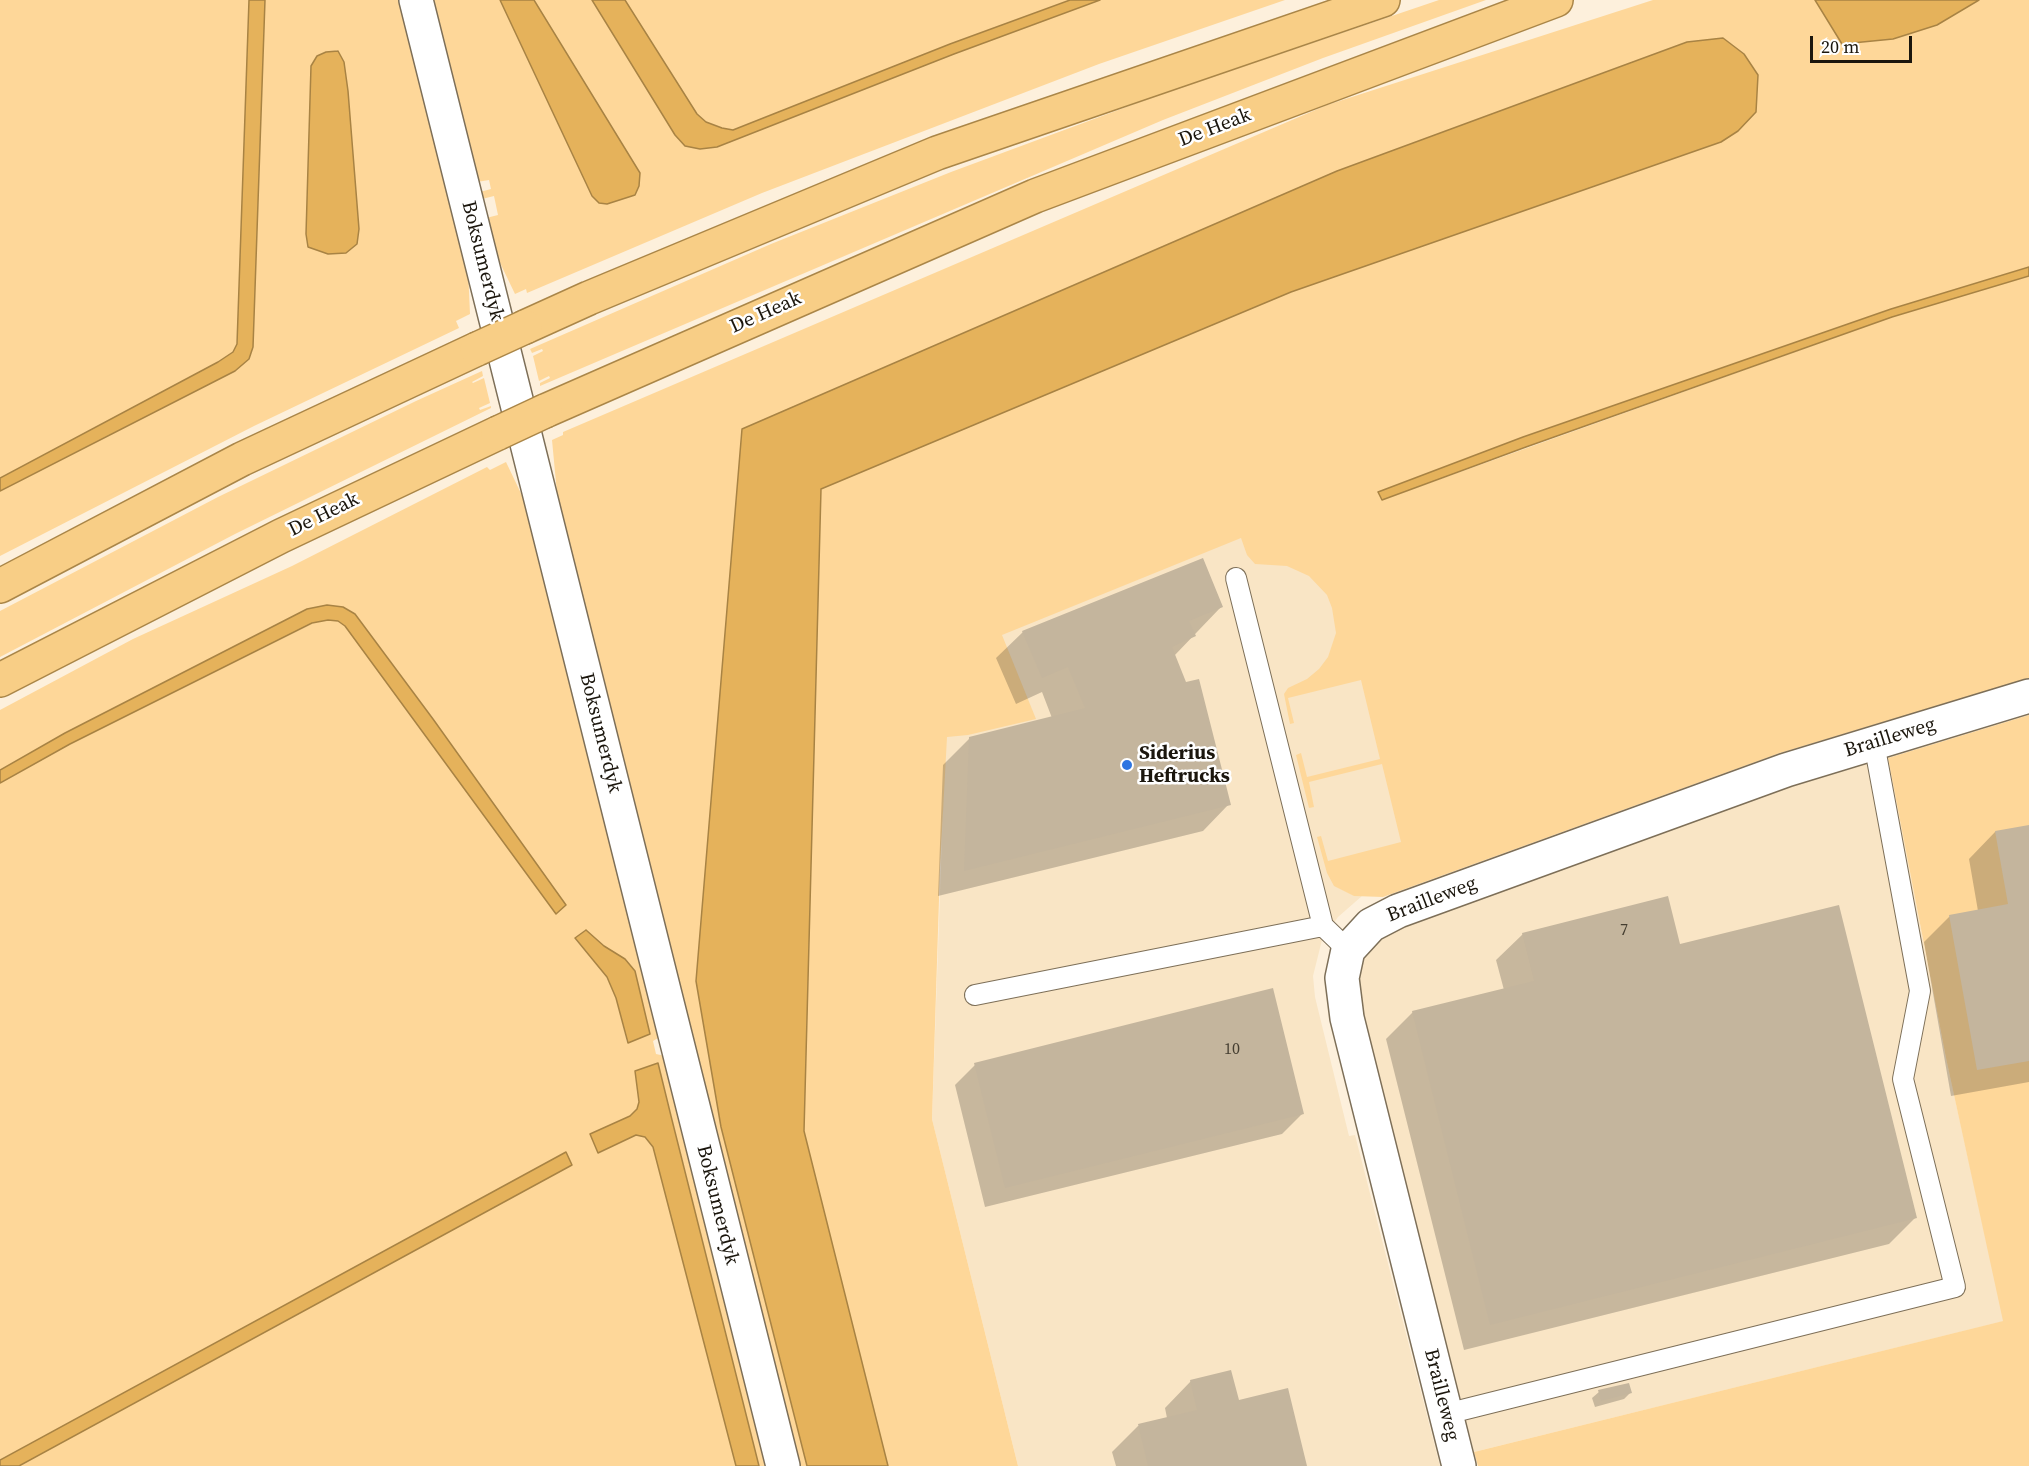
<!DOCTYPE html>
<html>
<head>
<meta charset="utf-8">
<style>
  body { margin:0 }
  #map { position:relative; width:2029px; height:1466px; overflow:hidden; background:#fdf0dc; font-family:"Source Serif 4",serif }
  canvas { display:block }
  .scale { position:absolute; left:1810px; top:36px; width:102px; height:27px; box-sizing:border-box; border:3px solid #1b160d; border-top:0; padding-left:8px; font-size:18px; line-height:21px; white-space:nowrap; color:#1b160d; -webkit-text-stroke:4px #fff; paint-order:stroke }
</style>
</head>
<body>
<div id="map">
<canvas width="2029" height="1466"></canvas>
<div class="scale">20 m</div>
</div>
<script>
const ctx = document.querySelector('canvas').getContext('2d');
ctx.lineJoin = 'round';
function paint(path, color) { ctx.fillStyle = color; ctx.fill(path, 'evenodd'); }
const toPath = rows => new Path2D(rows.map(r => 'M' + r).join(''));
function stroke(path, color, width, dash) { ctx.strokeStyle = color; ctx.lineWidth = width; ctx.lineCap = dash ? 'butt' : 'round'; ctx.setLineDash(dash || []); ctx.stroke(path); }
function label(font, color, halo, rows, align = 'center') {
  ctx.font = font + ' "Source Serif 4",serif'; ctx.lineWidth = 5; ctx.setLineDash([]); ctx.textBaseline = 'middle'; ctx.strokeStyle = halo; ctx.fillStyle = color; for (const [text, x, y, turn = 0] of rows) {
    ctx.save(); ctx.translate(x, y); ctx.rotate((+turn || 0) * Math.PI / 180); ctx.textAlign = isNaN(turn) ? turn : align; if (halo) ctx.strokeText(text, 0, 0); ctx.fillText(text, 0, 0); ctx.restore();
  }
}
const built = toPath([
  [1304,488,1434,867,1362,896,1338,917,1322,940,1313,976,1315,997,1349,1136,1355,1135,1440,1466,1018,1466,932,1119,949,636],
  [1888,758,1946,1058,2004,1321,1474,1452,1364,1016,1356,979,1361,956,1378,938,1404,926,1793,786]
]);
const green = toPath([
  [0,0,249,0,237,344,233,352,218,362,0,478],
  [265,0,402,0,468,269,470,314,456,321,459,328,254,426,0,556,0,491,235,371,249,359,253,347],
  [326,52,338,52,344,62,328,254,308,247],
  [431,0,500,0,592,196,640,173,534,0,592,0,675,135,700,149,717,147,954,54,1100,0,1285,0,1099,64,762,193,527,293,526,289,515,294,491,244,486,218,498,215,494,196,482,199,480,192,491,189,489,180,477,182],
  [625,0,1070,0,950,44,733,130,722,128,706,122,697,114],
  [1439,0,1486,0,1323,58,1163,120,540,386,540,383,550,378,549,376,539,381,533,356,543,351,542,349,532,353,530,349,771,244,951,172,1156,96],
  [1653,0,1815,0,1842,44,1937,25,1979,0,2029,0,2029,267,1891,309,1523,437,1379,492,1382,500,1892,317,2029,276,2029,678,1780,753,1383,897,1354,896,1334,886,1327,873,1317,837,1321,836,1328,861,1401,842,1382,764,1309,782,1314,807,1309,808,1296,755,1301,753,1307,777,1380,759,1361,680,1288,698,1294,723,1290,724,1284,694,1288,688,1307,679,1319,669,1328,657,1336,633,1332,608,1327,595,1309,576,1287,566,1255,564,1247,555,1241,538,1002,635,1036,719,968,735,947,737,940,868,932,1119,1018,1466,888,1466,804,1131,821,489,1291,292,1721,142,1744,54,1723,38,1687,42,1337,171,742,429,696,981,721,1127,807,1466,797,1466,564,533,557,493,552,440,563,435,563,432,1327,105],
  [482,371,483,376,472,382,473,383,484,378,490,403,479,408,480,410,491,406,491,408,235,534,0,657,0,611,218,497,416,401],
  [506,462,527,506,660,1031,658,1038,653,1041,656,1054,665,1056,770,1466,759,1466,658,1063,635,1071,639,1102,637,1109,630,1116,590,1134,599,1153,636,1135,645,1137,653,1147,736,1466,18,1466,572,1165,565,1153,0,1460,0,783,70,744,313,623,328,620,338,621,345,626,556,913,566,905,343,607,65,733,0,770,0,710,133,639,292,566,487,467,490,470],
  [585,930,604,946,625,959,650,1034,627,1042,616,998,607,977,575,939],
  [2029,715,2029,1466,1478,1466,1474,1452,2003,1321,1946,1058,1888,758]
]);
const water = toPath([
  [249,0,265,0,253,347,249,359,235,371,0,491,0,478,218,362,233,352,237,344,249,0],
  [500,0,534,0,640,173,639,186,635,195,607,204,599,203,592,196,500,0],
  [592,0,625,0,697,114,706,122,722,128,733,130,950,44,1070,0,1100,0,954,54,717,147,700,149,685,146,675,135,592,0],
  [1815,0,1979,0,1937,25,1893,39,1842,44,1815,0],
  [1723,38,1744,54,1758,75,1756,112,1738,131,1721,142,1291,292,821,489,804,1131,888,1466,807,1466,721,1127,696,981,742,429,1337,171,1687,42,1723,38],
  [338,51,344,62,348,91,359,229,357,244,346,253,328,254,308,247,306,234,311,66,317,56,326,52,338,51],
  [2029,267,2029,276,1892,317,1526,447,1382,500,1378,492,1523,437,1891,309,2029,267],
  [327,605,343,607,355,614,433,719,566,905,556,914,345,626,338,621,328,620,312,623,70,744,0,783,0,770,65,733,307,609,327,605],
  [586,930,604,946,625,959,635,971,650,1034,628,1043,616,998,607,977,575,938,586,930],
  [658,1063,671,1116,759,1466,736,1466,653,1147,645,1137,636,1135,598,1153,590,1134,630,1116,637,1109,639,1102,635,1071,658,1063],
  [566,1152,572,1165,19,1466,0,1466,0,1460,566,1152]
]);
const shadow = toPath([
  [1221,607,1174,656,1229,804,1203,831,938,896,943,765,970,738,1052,718,1042,692,1016,704,996,658,1023,632],
  [2029,826,2029,1082,1951,1096,1924,942,1950,916,1978,911,1969,859,1995,832],
  [1523,934,1679,946,1915,1218,1889,1244,1464,1350,1386,1039,1413,1012,1504,990,1496,960],
  [975,1065,1302,1114,1282,1134,985,1207,955,1085],
  [1191,1381,1237,1402,1306,1466,1116,1466,1112,1452,1138,1426,1167,1418,1165,1408],
  [1599,1392,1630,1393,1624,1399,1595,1407,1592,1398]
]);
const building = toPath([
  [1203,558,1223,607,1189,621,1196,636,1172,647,1186,682,1199,679,1231,805,964,871,969,737,1085,708,1068,667,1042,678,1022,631],
  [2029,825,2029,1061,1977,1070,1949,915,2008,904,1995,831],
  [1668,896,1680,944,1839,905,1917,1218,1490,1325,1412,1011,1534,981,1522,933],
  [1273,988,1304,1114,1005,1188,974,1063],
  [1231,1370,1239,1400,1288,1388,1307,1466,1148,1466,1138,1424,1197,1410,1190,1380],
  [1629,1383,1632,1393,1601,1401,1598,1390]
]);
const service = toPath([
  [1236,578,1323,926,1348,950],
  [975,995,1323,926],
  [1446,1414,1955,1287,1903,1079,1920,991,1874,743]
]);
const minor = toPath([
  [416,0,783,1466],
  [1459,1466,1347,1018,1342,978,1348,950,1371,925,1398,911,1786,770,2029,696]
]);
const trunk = toPath([
  [525,327,589,298,937,153,1383,0],
  [545,411,1035,196,1556,0],
  [0,586,242,459,477,349],
  [0,680,281,536,498,433]
]);
const trunkBridge = toPath([
  [477,349,525,327],
  [498,433,545,411]
]);
const markers = [
  [1127,765,6,"#2e75e1"]
];
const numberNames = [
  ["7",1624,931],
  ["10",1232,1050]
];
const streetNames = [
  ["De Heak",1215,128,-21],
  ["Boksumerdyk",482,261,76],
  ["De Heak",766,313,-24],
  ["De Heak",324,515,-26],
  ["Boksumerdyk",600,733,76],
  ["Brailleweg",1890,738,-17],
  ["Brailleweg",1432,900,-21],
  ["Boksumerdyk",717,1205,76],
  ["Brailleweg",1441,1395,76]
];
const poiNames = [
  ["Siderius",1139,754],
  ["Heftrucks",1139,777]
];
paint(built, '#f9e5c5');
paint(green, '#fed799');
paint(water, '#e5b25b');
stroke(water, '#a88344', 1.5);
paint(shadow, '#0003');
paint(building, '#c4b59d');
stroke(service, '#7d6f58', 22);
stroke(minor, '#7d6f58', 36);
stroke(trunk, '#aa8648', 36);
stroke(service, '#fff', 20);
stroke(minor, '#fff', 33);
stroke(trunk, '#f8ce86', 33);
stroke(trunkBridge, '#aa8648', 36, []);
stroke(trunkBridge, '#f8ce86', 33);
for (const [x, y, r, color] of markers) { const dot = new Path2D(); dot.arc(x, y, r, 0, 2 * Math.PI); ctx.fillStyle = color; ctx.fill(dot); stroke(dot, '#fff', 2); }
label('16px', '#453e31', null, numberNames);
label('20px', '#1b160d', '#fff', streetNames);
label('bold 20px', '#1b160d', '#fff', poiNames, 'left');
</script>
</body>
</html>
